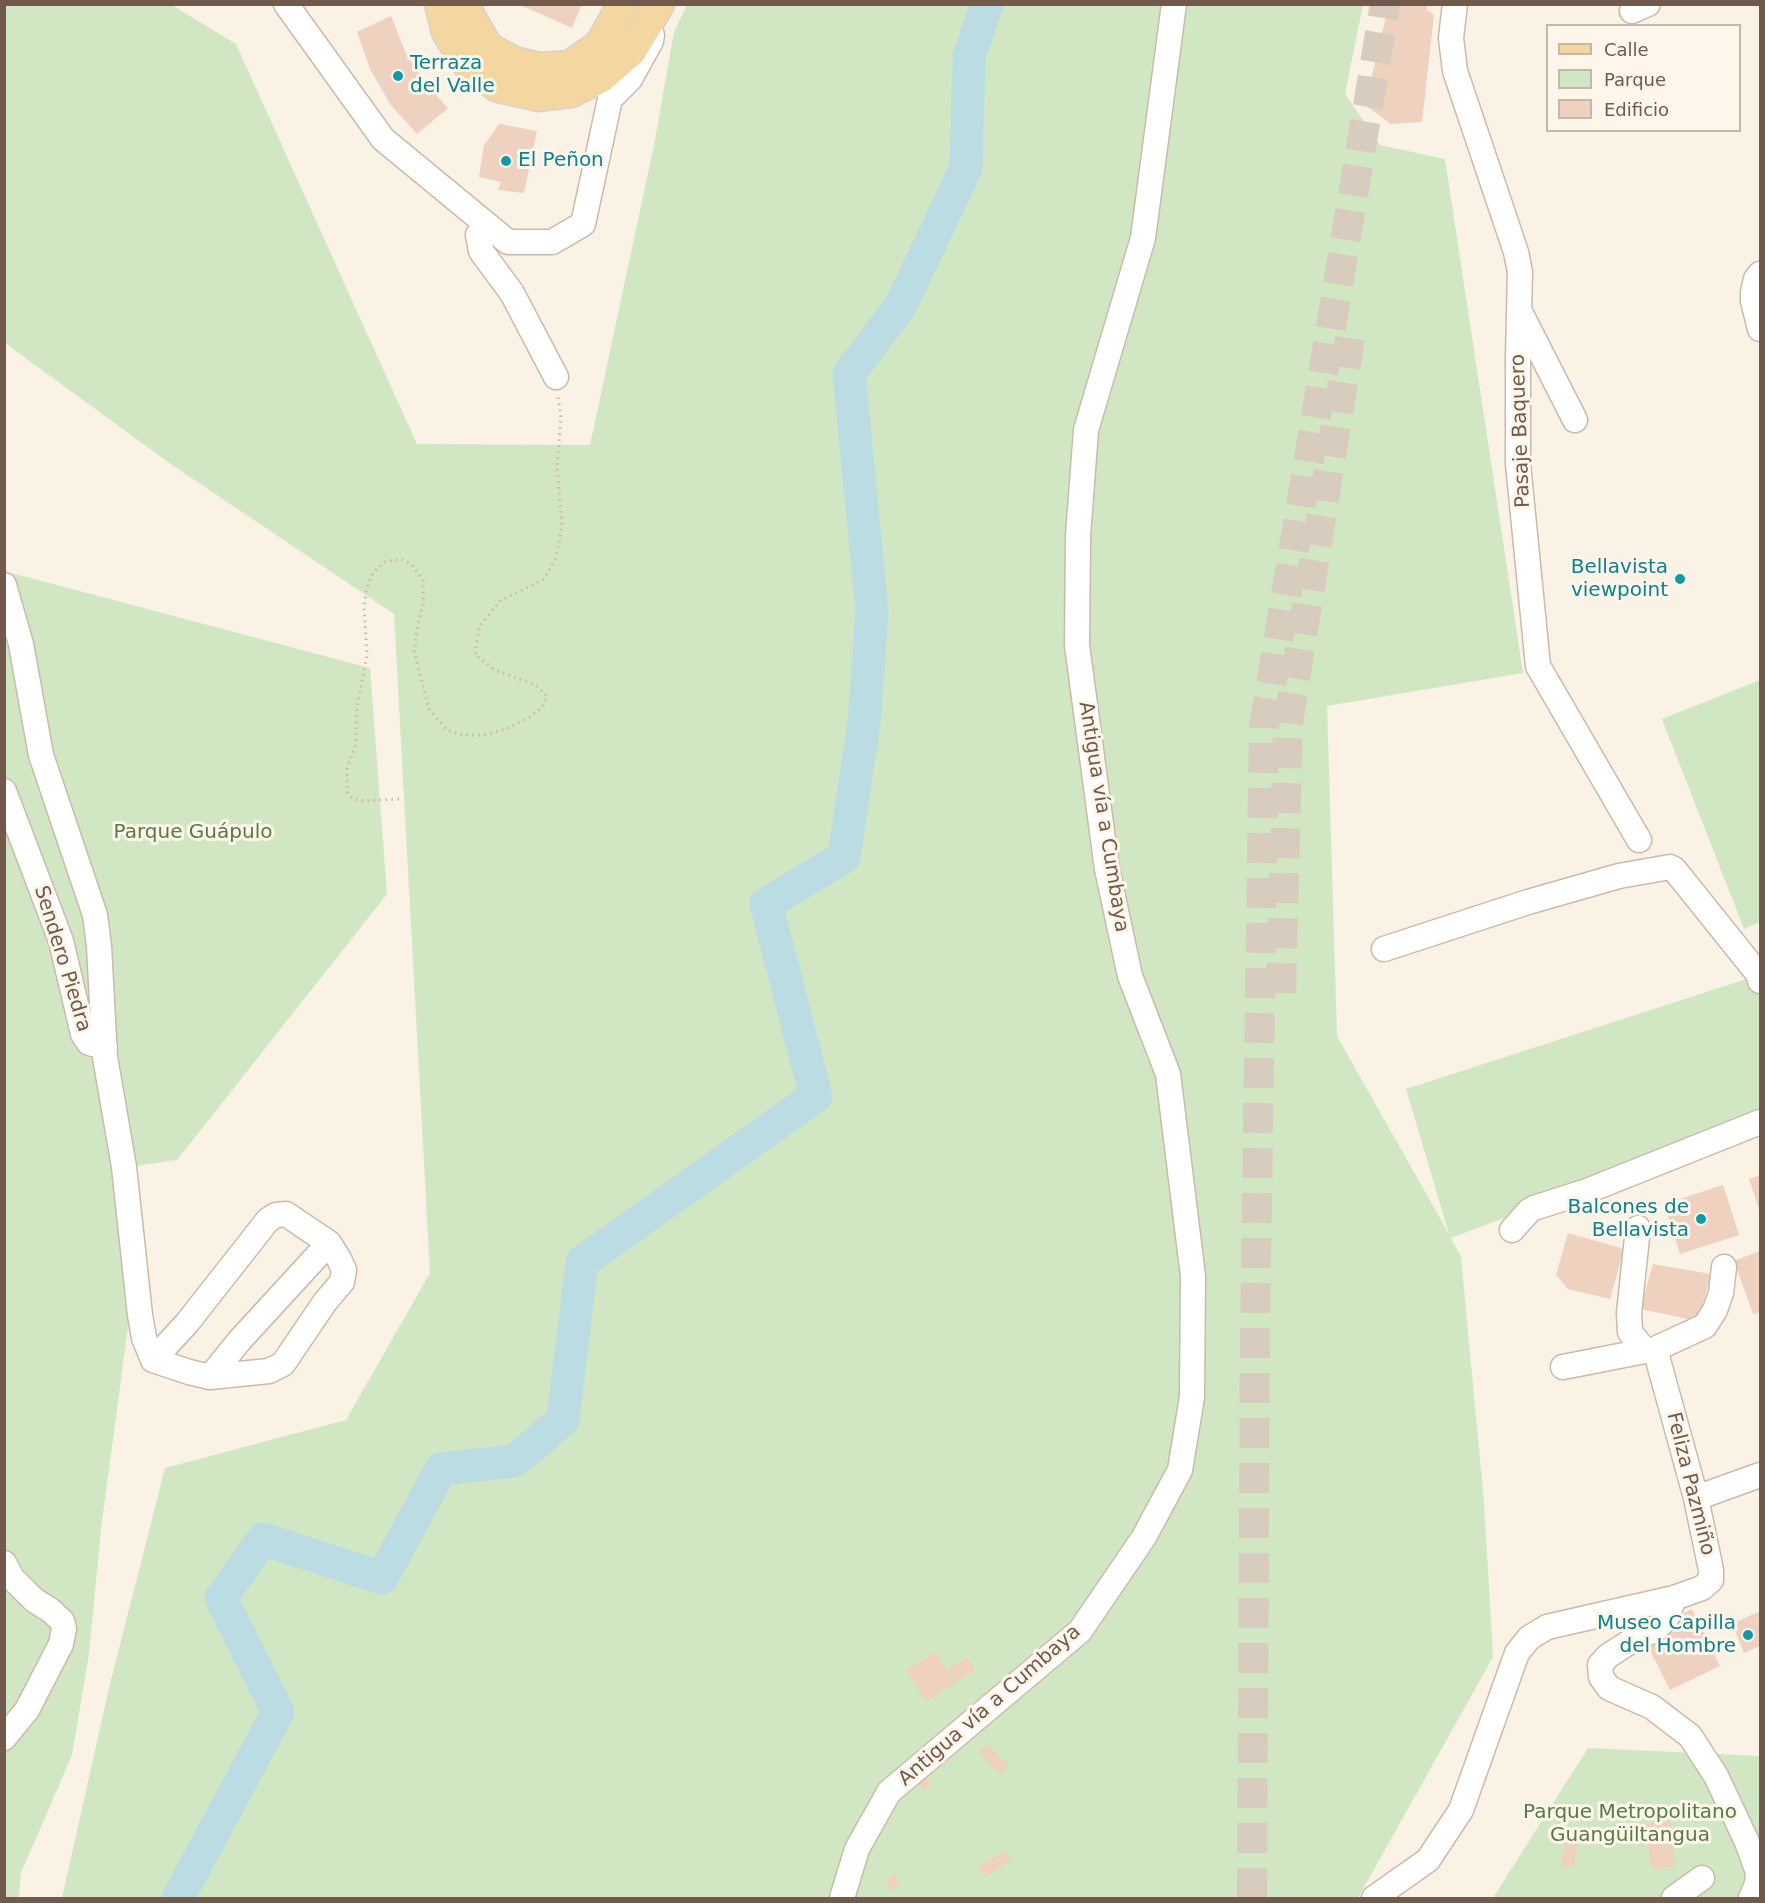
<!DOCTYPE html>
<html>
<head>
<meta charset="utf-8">
<style>
  body { margin:0 }
  #map { position:relative; width:1765px; height:1903px; overflow:hidden; background:#faf2e4; font-family:"DejaVu Sans",sans-serif }
  canvas { display:block }
  .frame { position:absolute; inset:0; border:6px solid #71594c; pointer-events:none }
  .legend { position:absolute; left:1546px; top:24px; width:195px; height:108px; box-sizing:border-box; background:#fef6ea; border:2px solid #c6b7ab; margin:0; padding:8px 10px; list-style:none; font-size:18px; color:#71594c }
  .legend li { display:flex; align-items:center; gap:12px; height:30px }
  .legend b { width:30px; border:2px solid #c6b7ab }
</style>
</head>
<body>
<div id="map">
<canvas width="1765" height="1903"></canvas>
<div class="frame"></div>
<ul class="legend">
<li><b style="height:8px;background:#f4d6a1"></b>Calle</li>
<li><b style="height:16px;background:#d1e7c4"></b>Parque</li>
<li><b style="height:16px;background:#eed1be"></b>Edificio</li>
</ul>
</div>
<script>
const ctx = document.querySelector('canvas').getContext('2d');
ctx.lineJoin = 'round';
function paint(path, color) { ctx.fillStyle = color; ctx.fill(path, 'evenodd'); }
const toPath = rows => new Path2D(rows.map(r => 'M' + r).join(''));
function stroke(path, color, width, dash) { ctx.strokeStyle = color; ctx.lineWidth = width; ctx.lineCap = dash ? 'butt' : 'round'; ctx.setLineDash(dash || []); ctx.stroke(path); }
function label(font, color, halo, rows, align = 'center') {
  ctx.font = font + ' "DejaVu Sans",sans-serif'; ctx.lineWidth = 6; ctx.setLineDash([]); ctx.textBaseline = 'middle'; ctx.strokeStyle = halo; ctx.fillStyle = color; for (const [text, x, y, turn = 0] of rows) {
    ctx.save(); ctx.translate(x, y); ctx.rotate((+turn || 0) * Math.PI / 180); ctx.textAlign = isNaN(turn) ? turn : align; if (halo) ctx.strokeText(text, 0, 0); ctx.fillText(text, 0, 0); ctx.restore();
  }
}
const green = toPath([
  [5,5,172,5,236,44,417,444,590,445,654,145,674,32,687,5,1363,5,1345,94,1380,145,1445,159,1523,673,1327,706,1337,1036,1449,1234,1406,1089,1759,975,1760,981,1760,1121,1451,1238,1461,1257,1484,1502,1493,1657,1358,1898,62,1898,109,1688,165,1468,346,1420,430,1273,394,614,172,465,5,343],
  [4,571,370,668,387,894,177,1160,127,1167,130,1312,101,1529,89,1654,72,1755,21,1873,19,1898,4,1898],
  [1760,680,1760,922,1744,929,1662,719],
  [1588,1748,1759,1756,1760,1898,1493,1898]
]);
const river = toPath([
  [178,1898,278,1712,221,1598,263,1539,382,1578,441,1469,514,1461,563,1420,582,1262,816,1096,766,904,844,857,864,723,872,611,849,374,901,305,966,168,969,57,987,4]
]);
const building = toPath([
  [518,4,582,4,572,28],
  [1389,4,1427,4,1427,10,1434,15,1422,122,1391,124,1365,105],
  [391,16,406,54,426,84,448,108,417,134,390,104,370,69,357,32],
  [499,124,537,131,524,193,498,190,501,182,479,177,484,145],
  [1760,1175,1760,1212,1749,1179],
  [1723,1185,1739,1235,1680,1254,1664,1204],
  [1568,1233,1624,1249,1610,1299,1568,1289,1556,1275],
  [1760,1251,1760,1312,1753,1314,1734,1261],
  [1653,1264,1711,1274,1698,1321,1640,1309],
  [1692,1609,1720,1666,1670,1690,1642,1634],
  [1760,1611,1760,1646,1744,1653,1732,1624],
  [935,1652,954,1681,948,1669,967,1657,975,1670,926,1702,906,1670],
  [988,1744,1008,1766,999,1774,979,1752],
  [925,1777,931,1785,923,1791,918,1783],
  [1670,1821,1675,1866,1651,1869,1646,1824],
  [1567,1827,1579,1829,1574,1867,1561,1865],
  [1005,1851,1011,1861,984,1877,978,1867],
  [893,1874,901,1884,893,1891,885,1881]
]);
const majorTunnel = toPath([
  [1281,993,1288,723,1351,332],
  [1252,1898,1255,1332,1264,727,1385,4]
]);
const path = toPath([
  [399,799,364,801,353,799,347,792,347,769,356,743,357,706,367,656,364,606,367,587,373,573,385,562,401,559,412,565,423,580,423,605,418,623,414,651,429,709,447,730,463,735,484,735,506,729,530,717,542,707,547,696,535,685,495,670,475,655,479,627,500,601,544,579,556,558,562,525,557,467,561,417,558,397]
]);
const minor = toPath([
  [286,4,383,139,508,242,552,242,583,224,610,99,611,87,607,79,601,77],
  [1455,4,1451,38,1455,71,1516,252,1520,272,1518,355,1518,464,1538,666,1639,840],
  [1632,11,1648,4],
  [610,99,630,79,651,41,652,35],
  [489,226,478,235,481,251,512,293,556,377],
  [1760,274,1756,279,1753,292,1753,301,1760,329],
  [1520,312,1575,420],
  [4,585,21,644,41,755,95,915,99,946,105,1057,124,1167,140,1315,144,1338,153,1360,189,1372,210,1377,269,1371,283,1364,325,1302,342,1282,344,1270,339,1259,329,1243,286,1214,276,1215,268,1220,187,1323,153,1360],
  [4,791,61,941,83,1034,89,1043,105,1047],
  [1384,949,1528,902,1619,876,1670,867,1674,869,1759,975,1760,981],
  [1638,1228,1629,1313,1630,1332,1645,1351],
  [1512,1230,1529,1211,1534,1208,1587,1191,1760,1122],
  [1655,1349,1705,1326,1715,1310,1721,1293,1724,1267],
  [210,1377,240,1340,329,1243],
  [1696,1498,1760,1475],
  [4,1563,12,1578,34,1600,50,1610,62,1621,64,1629,61,1644,27,1710,4,1738],
  [1674,1598,1667,1617,1654,1631,1642,1634,1608,1656,1600,1665,1601,1677,1609,1688,1652,1707,1690,1736,1716,1776,1747,1842,1758,1872,1757,1884,1751,1898],
  [842,1898,857,1849,889,1792,1080,1631,1144,1537,1180,1470,1192,1397,1193,1276,1168,1074,1130,976,1107,869,1077,645,1078,536,1086,430,1143,238,1174,4],
  [1374,1898,1428,1860,1461,1810,1517,1653,1529,1638,1547,1627,1674,1598,1702,1588,1711,1580,1711,1570,1696,1498,1655,1349,1563,1367],
  [1674,1898,1702,1878]
]);
const major = toPath([
  [440,4,447,32,469,66,498,87,539,96,571,92,601,77,631,51,659,4],
  [466,4,470,17,488,48,514,62,539,68,570,66,600,45,623,4]
]);
const markers = [
  [398,76,6,"#0f9aa8"],
  [506,161,6,"#0f9aa8"],
  [1680,579,6,"#0f9aa8"],
  [1701,1219,6,"#0f9aa8"],
  [1748,1635,6,"#0f9aa8"]
];
const cultureNames = [
  ["Terraza",410,64,"left"],
  ["del Valle",410,87,"left"],
  ["El Peñon",518,161,"left"],
  ["Bellavista",1668,568],
  ["viewpoint",1668,591],
  ["Balcones de",1689,1208],
  ["Bellavista",1689,1231],
  ["Museo Capilla",1736,1624],
  ["del Hombre",1736,1647]
];
const streetNames = [
  ["Pasaje Baquero",1521,431,-92],
  ["Antigua vía a Cumbaya",1103,817,81],
  ["Sendero Piedra",62,959,73],
  ["Feliza Pazmiño",1690,1484,76],
  ["Antigua vía a Cumbaya",990,1706,-41]
];
const parkNames = [
  ["Parque Guápulo",193,833],
  ["Parque Metropolitano",1630,1813],
  ["Guangüiltangua",1630,1836]
];
paint(green, '#d1e7c4');
stroke(river, '#badce2', 33);
paint(building, '#eed1be');
stroke(majorTunnel, '#d8ccbe', 30, [30, 15]);
stroke(minor, '#cbbaab', 27);
stroke(major, '#d7d1cd', 33);
stroke(path, '#d2b5a1', 3, [1.5, 4.5]);
stroke(minor, '#fff', 24);
stroke(major, '#f4d6a1', 30);
for (const [x, y, r, color] of markers) { const dot = new Path2D(); dot.arc(x, y, r, 0, 2 * Math.PI); ctx.fillStyle = color; ctx.fill(dot); stroke(dot, '#fef6ea', 2); }
label('20px', '#0d838f', '#fef6ea', cultureNames, 'right');
label('20px', '#71594c', '#fef6ea', streetNames);
label('20px', '#567b47', '#fef6ea', parkNames);
</script>
</body>
</html>
